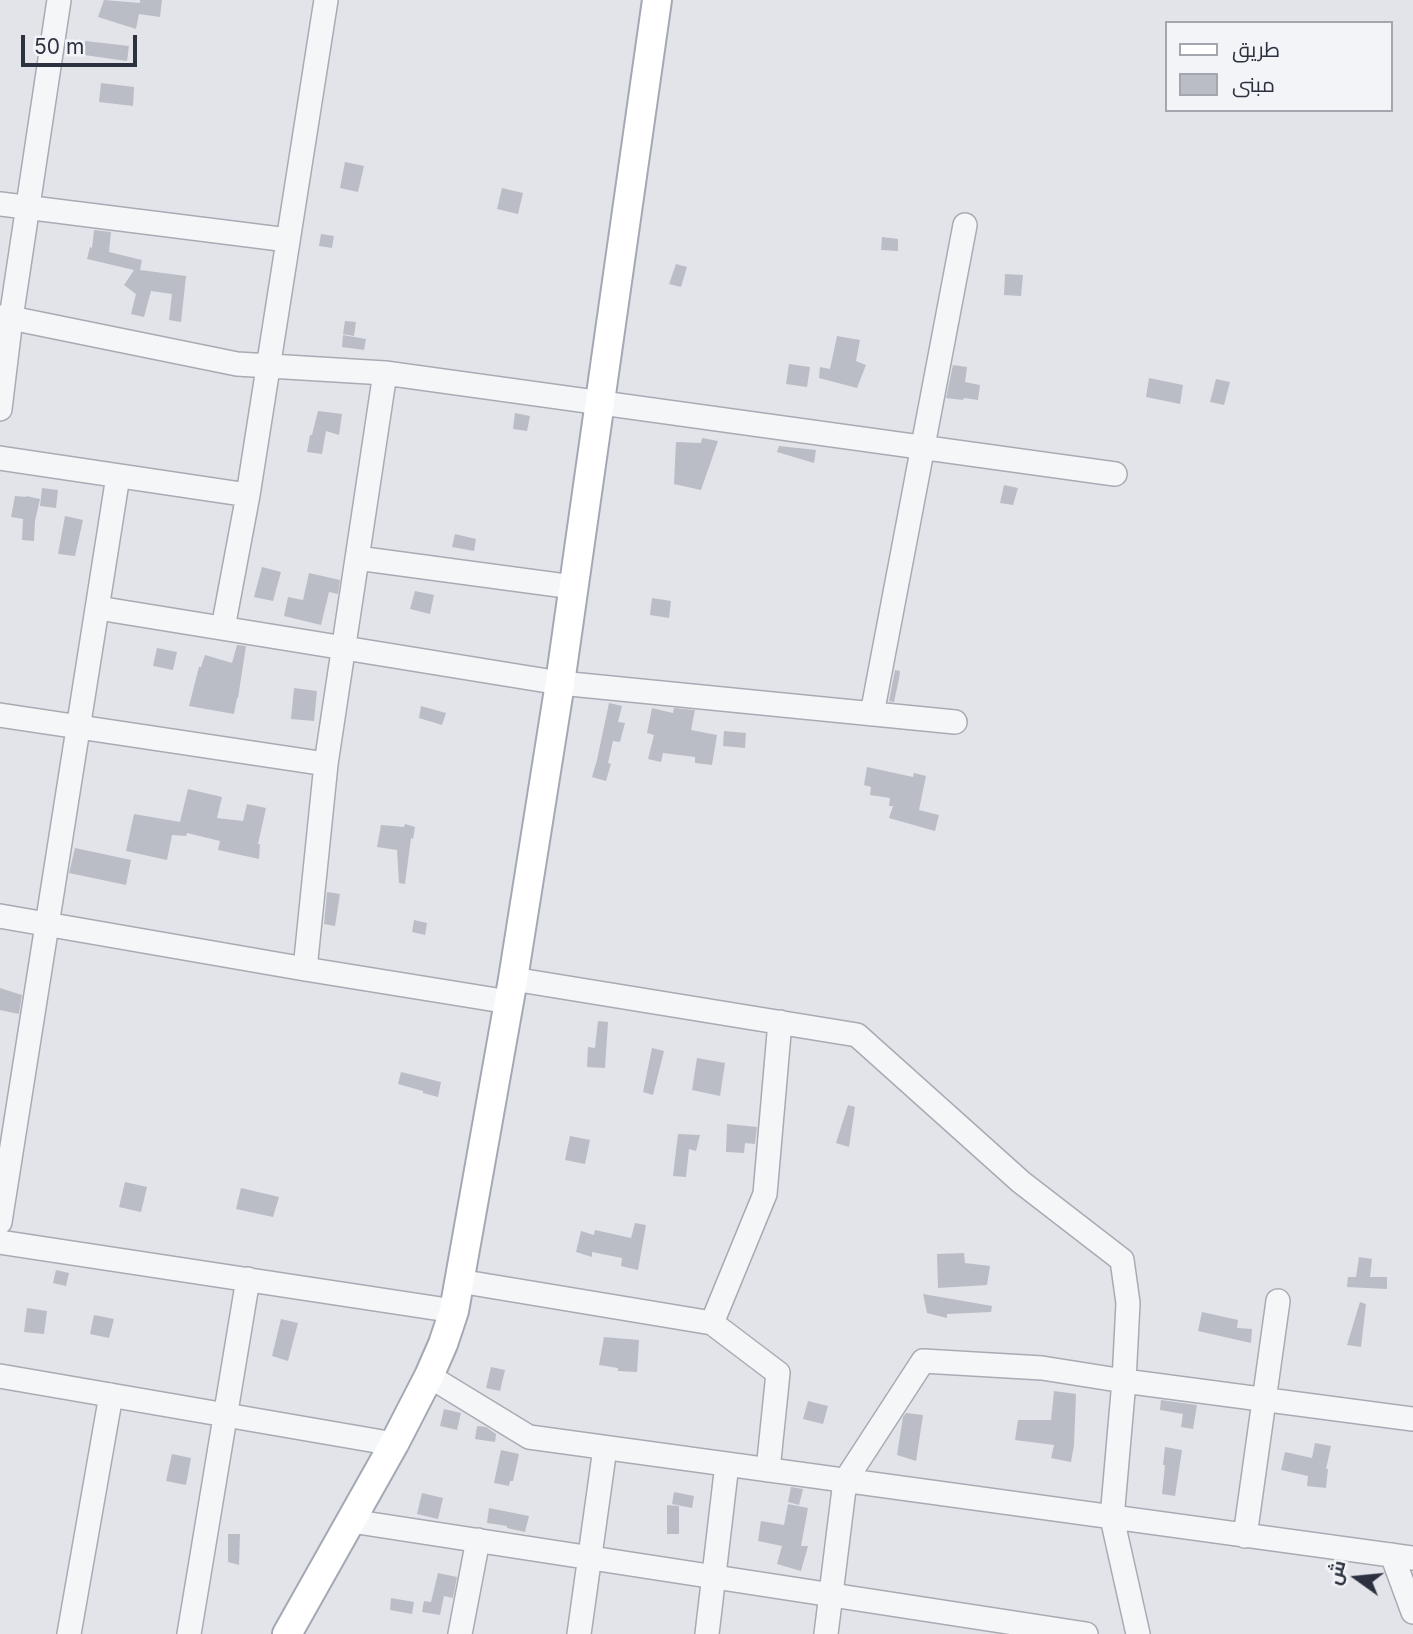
<!DOCTYPE html>
<html>
<head>
<meta charset="utf-8">
<style>
  body { margin:0 }
  #map { position:relative; width:1413px; height:1634px; overflow:hidden; background:#e3e4ea; font-family:Inter,Cairo,sans-serif }
  canvas { display:block }
  .legend { position:absolute; left:1165px; top:21px; width:228px; height:91px; box-sizing:border-box; background:#f2f4f7; border:2px solid #a3a6ae; margin:0; padding:9px 12px; list-style:none; font-size:21px; color:#2c3140 }
  .legend li { display:flex; align-items:center; gap:14px; height:35px }
  .legend b { width:35px; border:2px solid #a3a6ae }
  .north { position:absolute; left:1322px; top:1543px; width:70px; height:70px; -webkit-text-stroke:5px #f2f4f7; paint-order:stroke; rotate:285deg; font-size:19px; font-weight:700; line-height:28px; text-align:center; color:#2c3140 }
  .north::after { content:''; display:block; margin:auto; width:24px; height:32px; background:#2c3140; clip-path:polygon(50% 0,100% 100%,50% 72%,0 100%) }
  .scale { position:absolute; left:21px; top:35px; width:116px; height:32px; box-sizing:border-box; border:4px solid #2c3140; border-top:0; padding-left:9px; font-size:21px; line-height:24px; white-space:nowrap; color:#2c3140; -webkit-text-stroke:5px #f2f4f7; paint-order:stroke }
</style>
</head>
<body>
<div id="map">
<canvas width="1413" height="1634"></canvas>
<ul class="legend">
<li><b style="height:9px;background:#fff"></b>طريق</li>
<li><b style="height:19px;background:#babdc6"></b>مبنى</li>
</ul>
<div class="north">ش</div>
<div class="scale">50 m</div>
</div>
<script>
const ctx = document.querySelector('canvas').getContext('2d');
ctx.lineJoin = 'round';
function paint(path, color) { ctx.fillStyle = color; ctx.fill(path, 'evenodd'); }
const toPath = rows => new Path2D(rows.map(r => 'M' + r).join(''));
function stroke(path, color, width, dash) { ctx.strokeStyle = color; ctx.lineWidth = width; ctx.lineCap = dash ? 'butt' : 'round'; ctx.setLineDash(dash || []); ctx.stroke(path); }
const building = toPath([
  [104,0,140,3,140,0,162,0,160,17,139,14,136,29,98,17],
  [85,41,129,46,127,61,84,55],
  [101,83,134,87,133,106,99,102],
  [345,162,364,166,358,192,340,188],
  [502,188,523,193,518,214,497,209],
  [94,230,111,232,109,252,142,260,140,270,186,276,181,322,169,320,172,294,151,291,144,317,131,314,136,294,124,285,134,270,87,259,90,247,92,248],
  [321,234,334,236,332,248,319,246],
  [882,237,898,239,898,251,881,250],
  [676,264,687,267,681,287,669,284],
  [1005,274,1023,275,1021,296,1004,295],
  [345,321,356,322,354,336,343,334],
  [343,335,366,339,364,350,342,347],
  [837,336,860,340,856,361,866,365,857,388,819,378,820,367,830,369],
  [789,364,810,367,807,387,786,384],
  [953,365,967,367,965,382,980,385,978,400,964,398,963,400,946,398],
  [1149,378,1183,385,1180,404,1146,397],
  [1216,379,1230,382,1224,405,1210,402],
  [318,411,342,414,339,435,326,431,322,454,307,452,310,435,312,435],
  [515,413,530,416,527,431,513,429],
  [702,438,718,441,701,490,674,484,676,442,701,443],
  [779,446,816,450,814,463,777,452],
  [1004,485,1018,488,1013,505,1000,503],
  [42,488,58,490,56,508,40,506],
  [15,496,26,497,26,496,40,499,35,521,34,541,22,540,23,519,11,517],
  [65,516,83,520,75,556,58,554],
  [455,534,476,539,474,551,452,547],
  [262,567,281,572,273,601,254,597],
  [309,573,340,580,338,594,329,592,321,625,284,616,288,597,303,600],
  [415,591,434,595,430,614,410,609],
  [652,598,671,601,669,618,650,615],
  [237,645,246,646,238,698,237,698,234,714,189,706,199,667,201,667,205,655,232,663],
  [157,648,177,652,173,670,153,666],
  [895,670,900,671,899,679,894,702,889,701],
  [294,688,317,691,314,721,291,719],
  [609,703,622,706,618,722,625,723,620,742,613,741,608,763,611,764,606,781,592,777,597,760],
  [421,706,446,713,442,725,419,718],
  [652,708,673,713,674,708,695,710,691,730,717,735,712,765,695,763,695,757,663,753,661,762,648,759,654,735,647,733],
  [724,731,746,733,745,748,723,746],
  [867,767,913,777,914,773,926,776,919,810,939,815,935,831,889,818,893,806,889,806,890,798,870,795,871,787,864,785],
  [188,789,222,797,217,818,243,821,247,804,266,808,258,844,260,844,259,859,218,850,220,841,187,833,186,836,172,835,167,860,126,851,134,814,180,822],
  [405,824,415,827,413,839,411,838,405,884,399,883,397,850,377,847,381,825,404,827],
  [75,848,131,860,126,885,69,873],
  [327,892,340,894,335,926,324,924],
  [414,920,427,923,425,935,412,932],
  [0,988,22,995,19,1014,0,1010],
  [598,1021,608,1022,605,1068,587,1067,588,1047,595,1048],
  [652,1048,664,1051,653,1095,643,1092],
  [697,1058,725,1063,720,1096,692,1090],
  [401,1072,441,1082,438,1097,423,1093,423,1091,398,1084],
  [848,1105,855,1107,849,1147,836,1143],
  [727,1124,757,1127,755,1144,745,1143,744,1153,726,1152],
  [678,1134,700,1135,696,1151,689,1149,686,1177,673,1176],
  [570,1136,590,1140,585,1164,565,1160],
  [125,1182,147,1187,141,1212,119,1207],
  [241,1188,279,1197,273,1217,236,1209],
  [635,1223,646,1225,638,1270,621,1266,622,1258,592,1252,592,1257,576,1252,581,1231,594,1235,595,1230,631,1238],
  [964,1253,965,1263,990,1266,987,1285,938,1288,937,1254],
  [1359,1257,1372,1259,1370,1277,1387,1277,1387,1289,1347,1287,1348,1277,1356,1277],
  [56,1270,69,1273,66,1286,53,1283],
  [923,1294,992,1306,991,1312,947,1314,947,1318,927,1313],
  [1360,1302,1366,1304,1361,1347,1347,1345],
  [27,1308,47,1311,44,1334,24,1332],
  [1202,1312,1238,1320,1237,1328,1252,1329,1251,1343,1198,1331],
  [94,1315,114,1319,109,1338,90,1334],
  [281,1319,298,1323,288,1361,272,1356],
  [604,1337,639,1340,637,1372,618,1371,618,1368,599,1365],
  [491,1367,505,1370,500,1391,486,1388],
  [1054,1391,1076,1394,1074,1445,1071,1462,1051,1458,1054,1445,1015,1440,1018,1420,1051,1420],
  [1161,1400,1197,1405,1193,1429,1181,1427,1183,1414,1160,1410],
  [808,1401,828,1406,823,1424,803,1419],
  [444,1409,461,1413,457,1430,440,1426],
  [906,1413,923,1415,916,1461,897,1455,903,1417],
  [477,1426,486,1427,496,1434,495,1442,475,1439],
  [1315,1443,1331,1446,1326,1469,1328,1469,1326,1488,1307,1486,1308,1476,1281,1470,1285,1452,1312,1458],
  [1165,1447,1182,1450,1175,1496,1162,1494,1165,1465,1163,1465],
  [501,1450,519,1454,513,1481,510,1481,509,1486,494,1483],
  [172,1454,191,1458,186,1485,166,1481],
  [791,1487,803,1489,799,1505,788,1502],
  [674,1492,694,1496,692,1508,672,1504],
  [422,1493,443,1498,438,1519,417,1514],
  [788,1504,808,1508,801,1546,808,1546,801,1571,777,1564,782,1546,758,1541,761,1521,784,1525],
  [667,1505,679,1506,679,1534,667,1534],
  [489,1508,529,1516,525,1532,507,1528,507,1526,487,1523],
  [228,1534,240,1534,239,1565,228,1562],
  [438,1573,457,1577,453,1598,444,1596,440,1615,422,1612,424,1601,431,1602],
  [391,1598,414,1602,412,1614,390,1610]
]);
const minor = toPath([
  [0,204,288,240],
  [0,317,11,318,237,364,385,373,1115,474],
  [0,409,11,318,59,0],
  [0,458,248,495],
  [357,558,573,587],
  [98,608,560,683,955,722],
  [223,628,248,495,326,0],
  [872,714,965,225],
  [0,715,326,764],
  [0,916,305,969,509,1002],
  [305,969,326,764,385,373],
  [513,979,857,1035,1021,1182,1122,1260,1128,1303,1124,1381,1112,1518,1138,1634],
  [0,1222,118,476],
  [0,1242,454,1311],
  [459,1281,712,1323,778,1373,768,1470],
  [712,1323,765,1194,780,1022],
  [0,1376,394,1444],
  [429,1376,529,1437,1413,1558],
  [351,1521,1086,1634],
  [1245,1536,1278,1301],
  [1392,1555,1413,1612],
  [69,1634,111,1395],
  [189,1634,248,1279],
  [460,1634,478,1540],
  [579,1634,605,1448],
  [707,1634,727,1464],
  [826,1634,845,1481,923,1361,1042,1368,1124,1381,1413,1419]
]);
const major = toPath([
  [287,1634,394,1444,429,1376,443,1344,454,1311,513,979,560,683,657,0]
]);
paint(building, '#babdc6');
stroke(minor, '#a8abb4', 26);
stroke(major, '#a3a8b4', 32);
stroke(minor, '#f5f6f8', 23);
stroke(major, '#fff', 28);
</script>
</body>
</html>
